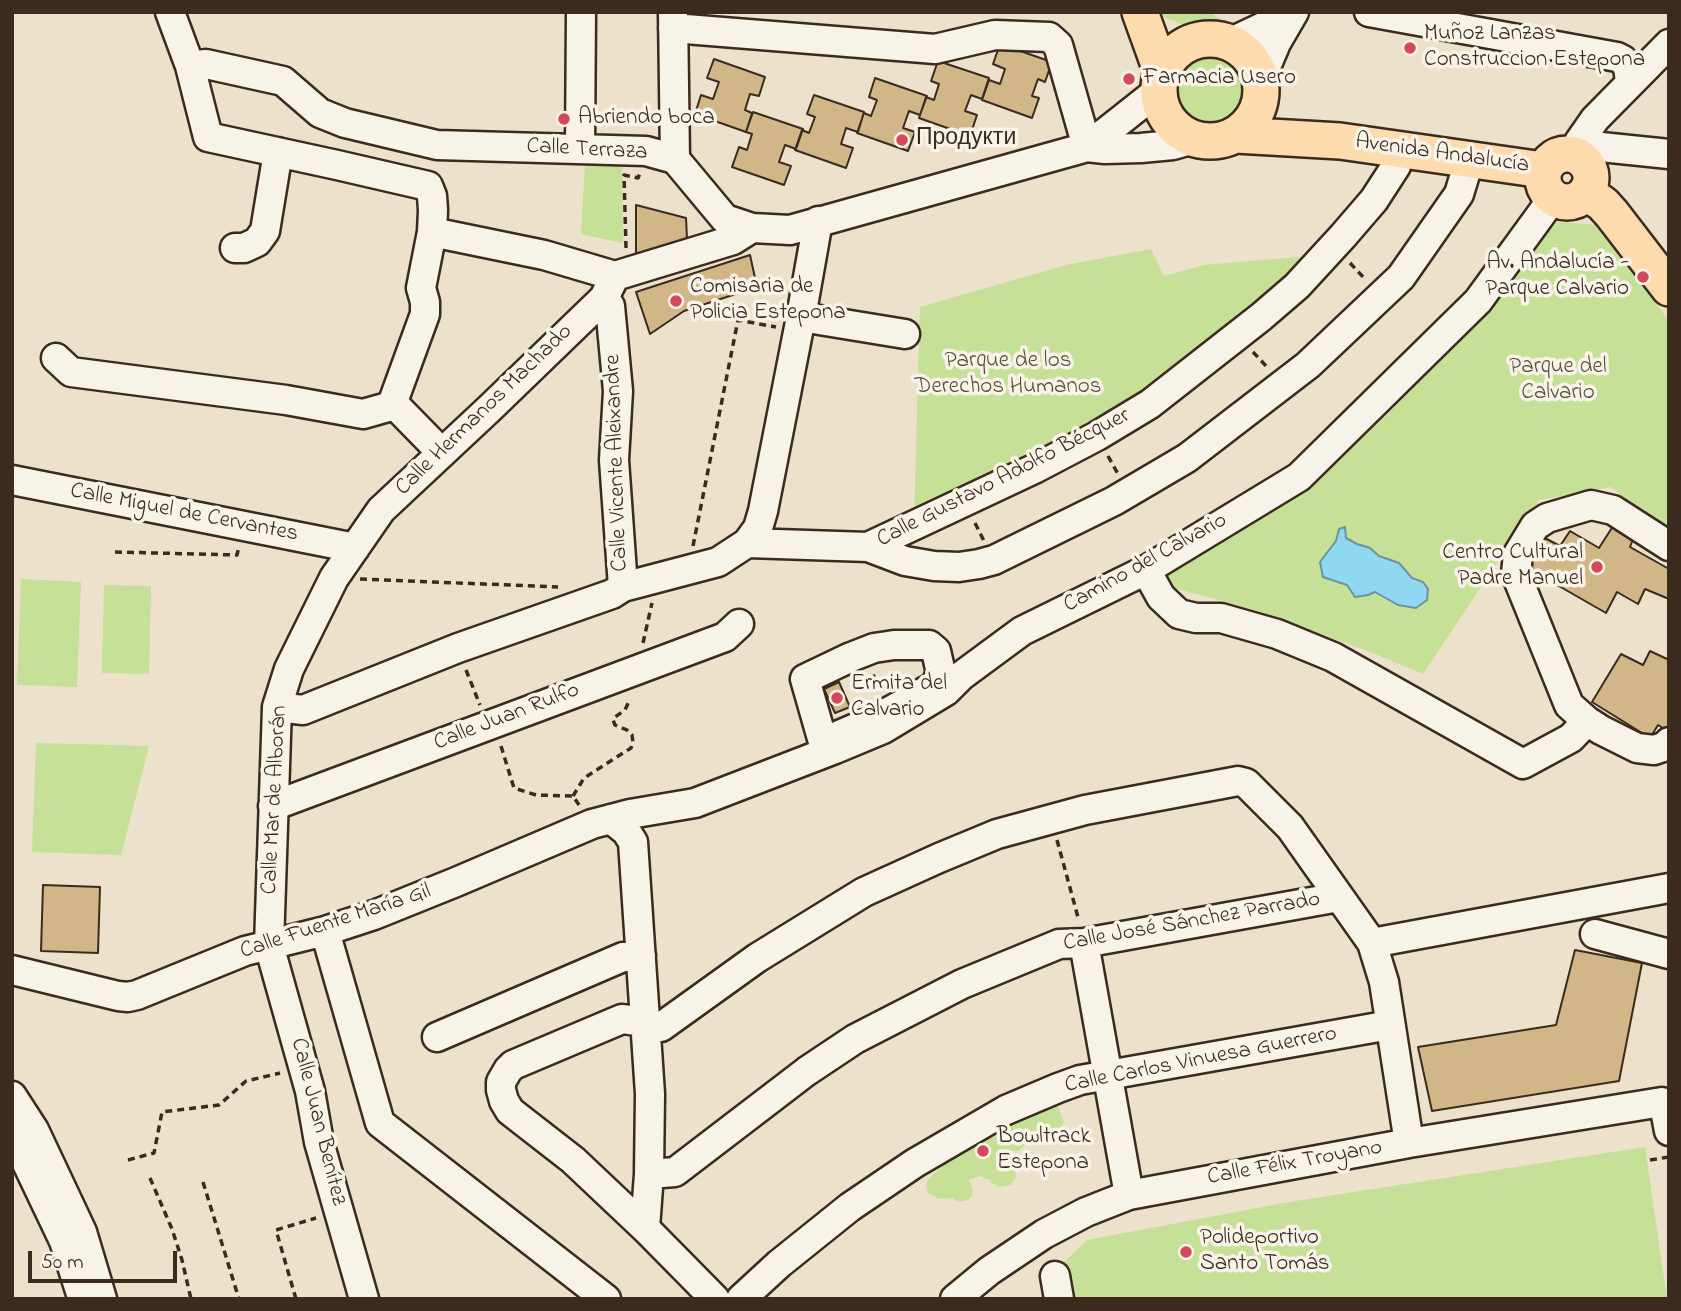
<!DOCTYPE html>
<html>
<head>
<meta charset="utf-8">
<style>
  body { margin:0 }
  #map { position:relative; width:1681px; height:1311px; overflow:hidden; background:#ece1cb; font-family:"Indie Flower",sans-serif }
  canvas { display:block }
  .frame { position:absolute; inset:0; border:14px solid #3b2a1e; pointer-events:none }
  .scale { position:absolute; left:28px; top:1251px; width:149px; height:32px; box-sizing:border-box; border:4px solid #3b2a1e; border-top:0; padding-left:9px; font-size:21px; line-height:24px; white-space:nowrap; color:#3b2a1e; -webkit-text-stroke:5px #f7f3e8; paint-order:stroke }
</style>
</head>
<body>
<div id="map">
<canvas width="1681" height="1311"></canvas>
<div class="frame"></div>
<div class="scale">50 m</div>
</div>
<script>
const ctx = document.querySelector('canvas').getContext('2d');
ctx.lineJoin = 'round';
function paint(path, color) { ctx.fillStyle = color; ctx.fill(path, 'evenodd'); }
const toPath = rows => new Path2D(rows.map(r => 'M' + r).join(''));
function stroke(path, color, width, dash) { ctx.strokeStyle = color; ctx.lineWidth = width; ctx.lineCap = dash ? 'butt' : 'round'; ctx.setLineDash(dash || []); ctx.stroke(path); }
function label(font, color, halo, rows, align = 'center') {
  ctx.font = font + ' "Indie Flower",sans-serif'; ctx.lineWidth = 7; ctx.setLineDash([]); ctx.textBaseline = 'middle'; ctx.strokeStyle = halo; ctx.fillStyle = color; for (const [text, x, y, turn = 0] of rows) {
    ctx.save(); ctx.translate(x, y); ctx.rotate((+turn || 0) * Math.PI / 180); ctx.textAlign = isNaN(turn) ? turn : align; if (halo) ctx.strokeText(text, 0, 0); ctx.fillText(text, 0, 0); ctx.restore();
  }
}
const green = toPath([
  [1161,12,1209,12,1228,24,1183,25,1164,17],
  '1175 91a35 35 0 1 1 70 0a35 35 0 1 1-70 0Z',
  [622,163,623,243,581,234,585,165],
  [1558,222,1599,225,1669,321,1669,533,1611,487,1539,500,1423,674,1368,651,1248,608,1153,582,1312,477],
  [1151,249,1164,276,1204,265,1311,256,1188,367,1080,441,914,521,920,307,1066,265],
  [21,579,81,582,77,687,17,685],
  [104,585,151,586,149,674,102,673],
  [36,743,149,746,121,855,32,852],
  [1053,1102,1058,1107,1064,1121,1060,1133,1047,1140,1042,1139,1037,1135,1034,1138,1027,1140,1022,1148,1018,1151,1006,1151,1001,1154,1006,1162,1009,1162,1015,1171,1016,1177,1011,1185,999,1187,990,1182,991,1180,979,1176,969,1180,973,1190,972,1196,968,1200,958,1202,953,1198,939,1199,928,1193,926,1187,928,1180,942,1166,941,1156,960,1145,974,1147,996,1136,996,1130,1012,1122,1016,1123,1021,1120,1024,1116],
  [1645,1147,1667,1299,1069,1299,1062,1264,1087,1240,1289,1202]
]);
const water = toPath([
  [1345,527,1346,538,1357,544,1370,548,1379,556,1399,563,1412,578,1423,582,1428,589,1427,600,1416,608,1398,605,1375,592,1368,595,1355,597,1347,585,1323,577,1320,562,1336,541,1339,529,1345,527]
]);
const building = toPath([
  [1000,44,1052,62,1045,82,1038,79,1032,96,1039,98,1032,118,982,100,989,80,1000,84,1005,69,993,64,1000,44],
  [714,59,765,77,759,96,750,94,745,110,752,113,746,132,695,114,701,95,713,99,719,82,707,78,714,59],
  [938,61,989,78,982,99,971,95,965,111,977,115,970,136,919,118,926,97,934,100,939,84,931,81,938,61],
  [875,78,927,96,920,115,909,111,903,128,915,132,908,151,857,133,864,113,871,116,877,100,869,97,875,78],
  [814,95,864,112,858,132,846,128,841,144,853,148,846,168,795,150,802,130,809,133,815,117,807,114,814,95],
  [753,112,803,129,796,149,785,145,779,162,791,166,784,185,732,167,739,147,747,150,752,134,746,132,753,112],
  [636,205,686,218,687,239,636,254,636,205],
  [750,255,757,287,684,311,650,334,636,292,750,255],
  [1615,523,1635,534,1630,547,1669,569,1669,599,1645,589,1638,604,1617,592,1606,613,1524,566,1541,536,1560,546,1570,531,1599,548,1615,523],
  [1650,651,1667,659,1669,656,1669,732,1658,725,1650,738,1592,702,1621,654,1643,665,1650,651],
  [839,682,850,707,835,713,824,689,839,682],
  [43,885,100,887,98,953,41,951,43,885],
  [1575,950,1642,963,1619,1081,1432,1111,1418,1047,1556,1025,1575,950]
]);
const path = toPath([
  [626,248,624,175,638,178,640,173],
  [1350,263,1366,280],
  [1253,352,1267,367],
  [1108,456,1118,474],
  [975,523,984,541],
  [693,546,738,320,776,327],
  [115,552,237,555,239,547],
  [360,579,558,587],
  [643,643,652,603],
  [466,670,480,705],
  [860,677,862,681,877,675],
  [501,746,514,788,536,795,573,796,579,805],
  [573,796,584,778,631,748,633,742,632,735,627,730,615,725,613,720,615,717,625,710,630,699],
  [1057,840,1079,921],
  [128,1160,154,1153,162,1112,219,1105,246,1081,280,1073],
  [1650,1160,1669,1157],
  [150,1178,172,1229,182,1260,191,1299],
  [203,1182,239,1299],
  [296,1299,276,1230,316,1218]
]);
const minor = toPath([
  [170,12,190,66,208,137,337,165,428,186,432,196,433,210,432,232,421,288,425,302,425,314,394,399,395,405,442,453],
  [673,12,675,159],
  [1369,12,1617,57,1623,60,1628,67,1630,82],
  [673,28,935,49,995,35,1049,37,1058,45,1087,147],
  [1229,43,1263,27,1285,12],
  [190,66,206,64,283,81,320,113,345,123,437,145,646,151,675,159,725,219,752,228,790,230,1087,147,1105,149,1141,148,1173,145,1194,139],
  [1260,81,1276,43,1294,12],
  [1087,147,1159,90],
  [580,149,581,12],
  [1576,155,1579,142,1595,119,1669,44],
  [1582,159,1586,154,1591,150,1601,147,1669,154],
  [432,232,544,255,615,276],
  [235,248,244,248,257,242,265,231,278,152],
  [615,276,733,240,752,228],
  [604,298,610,306,618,391,614,460,623,587],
  [801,317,905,334],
  [56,358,71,372,286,400,363,414,395,405],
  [12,480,355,548],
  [747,543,868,547,1036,468,1097,436,1150,404,1261,317,1297,286,1343,236,1374,200,1396,166,1398,149],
  [1669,546,1613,510,1591,505,1547,518,1535,526,1518,554,1516,574,1569,705,1587,721,1601,730,1637,748,1654,750,1666,746,1669,742],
  [868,547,905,561,934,566,959,567,979,564,994,560,1114,501,1187,458,1308,365,1401,277,1459,194,1470,158],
  [1146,570,1161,597,1179,614,1196,618,1221,618,1277,634,1333,657,1523,764,1571,738,1587,721],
  [894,645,929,645,936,651,941,673,935,686,874,720,823,742,805,679,851,657,874,648,894,645],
  [277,707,303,710,458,648,612,594,623,587,718,562,747,543,758,528,763,511,801,317,818,221],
  [273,806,725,637,739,624],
  [611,819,626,831,633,842,650,1094,649,1174,645,1228],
  [325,931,380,1123,606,1299],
  [1595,934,1669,954],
  [1084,943,1129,1195],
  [1372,943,1669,888],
  [12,970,118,996,128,997,137,995,245,951,325,931,374,915,456,882,592,824,630,814,695,803,835,749,883,729,946,691,961,676,1022,631,1146,570,1299,477,1478,301,1553,198],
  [437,1037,623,957,641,956],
  [12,1096,34,1130,82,1232,102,1299],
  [1665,1110,1669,1131],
  [12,1132,64,1241,82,1297],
  [649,1174,675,1172,807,1071,855,1039,962,984,1059,944,1084,943,1339,897],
  [1055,1276,1059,1299],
  [364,1299,319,1142,310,1091,269,945,277,707,289,669,334,578,381,510,489,409,604,298,615,276],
  [715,1299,645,1228,573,1160,510,1111,504,1101,501,1090,501,1082,508,1070,513,1065,622,1019,645,1022,661,1027,757,958,864,892,939,858,997,834,1085,810,1238,781,1246,783,1290,827,1372,943,1384,982,1409,1143],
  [741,1299,779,1264,850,1207,915,1163,1006,1110,1058,1088,1080,1080,1390,1025],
  [955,1299,989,1271,1044,1234,1086,1212,1129,1195,1409,1143,1662,1102]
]);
const major = toPath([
  [1140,12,1162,73],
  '1159 90a51 51 0 1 1 102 0a51 51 0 1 1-102 0Z',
  [1236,135,1340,141,1543,170],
  '1543 178a24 24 0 1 1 48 0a24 24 0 1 1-48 0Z',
  [1586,192,1603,204,1612,214,1669,288]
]);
const markers = [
  [1410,48,7,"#d1495b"],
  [1129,79,7,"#d1495b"],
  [564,119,7,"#d1495b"],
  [902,140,7,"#d1495b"],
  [1643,277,7,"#d1495b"],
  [676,301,7,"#d1495b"],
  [1597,567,7,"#d1495b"],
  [837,698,7,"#d1495b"],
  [983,1151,7,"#d1495b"],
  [1186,1252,7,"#d1495b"]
];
const poiNames = [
  ["Muñoz Lanzas",1424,35],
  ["Construccion Estepona",1424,61],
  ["Farmacia Usero",1143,79],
  ["Abriendo boca",578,119],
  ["Продукти",916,140],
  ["Av. Andalucía -",1629,264,"right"],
  ["Parque Calvario",1629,290,"right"],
  ["Comisaria de",690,288],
  ["Policia Estepona",690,314],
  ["Centro Cultural",1583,554,"right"],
  ["Padre Manuel",1583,580,"right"],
  ["Ermita del",851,685],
  ["Calvario",851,711],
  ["Bowltrack",997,1138],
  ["Estepona",997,1164],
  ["Polideportivo",1200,1239],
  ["Santo Tomás",1200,1265]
];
const streetNames = [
  ["Calle Terraza",587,151,3],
  ["Avenida Andalucía",1442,155,8],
  ["Calle Hermanos Machado",485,411,-44],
  ["Calle Vicente Aleixandre",618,463,-92],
  ["Calle Gustavo Adolfo Bécquer",1004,479,-27],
  ["Calle Miguel de Cervantes",184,514,11],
  ["Camino del Calvario",1146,564,-29],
  ["Calle Juan Rulfo",507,718,-21],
  ["Calle Mar de Alborán",276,800,-87],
  ["Calle Fuente María Gil",336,923,-18],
  ["Calle José Sánchez Parrado",1192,923,-10],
  ["Calle Carlos Vinuesa Guerrero",1201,1061,-11],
  ["Calle Juan Benítez",317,1122,76],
  ["Calle Félix Troyano",1295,1164,-10]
];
const parkNames = [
  ["Parque de los",1008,362],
  ["Derechos Humanos",1008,388],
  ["Parque del",1558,368],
  ["Calvario",1558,394]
];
paint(green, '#c6e097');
paint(water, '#8fd9f0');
stroke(water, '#6d939c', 2);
paint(building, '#d1b787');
stroke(building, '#3b2a1e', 2);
stroke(minor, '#3b2a1e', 33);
stroke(major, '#3b2a1e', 40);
stroke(path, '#3b2a1e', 3.5, [7, 5]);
stroke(minor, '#f7f3e8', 28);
stroke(major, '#fedbac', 35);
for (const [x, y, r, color] of markers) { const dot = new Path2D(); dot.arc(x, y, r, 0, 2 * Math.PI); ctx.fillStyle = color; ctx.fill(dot); stroke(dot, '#f7f3e8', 2.5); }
label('23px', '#3b2a1e', '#f7f3e8', poiNames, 'left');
label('23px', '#3b2a1e', '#f7f3e8', streetNames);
label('23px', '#574e36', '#f7f3e8', parkNames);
</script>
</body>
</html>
